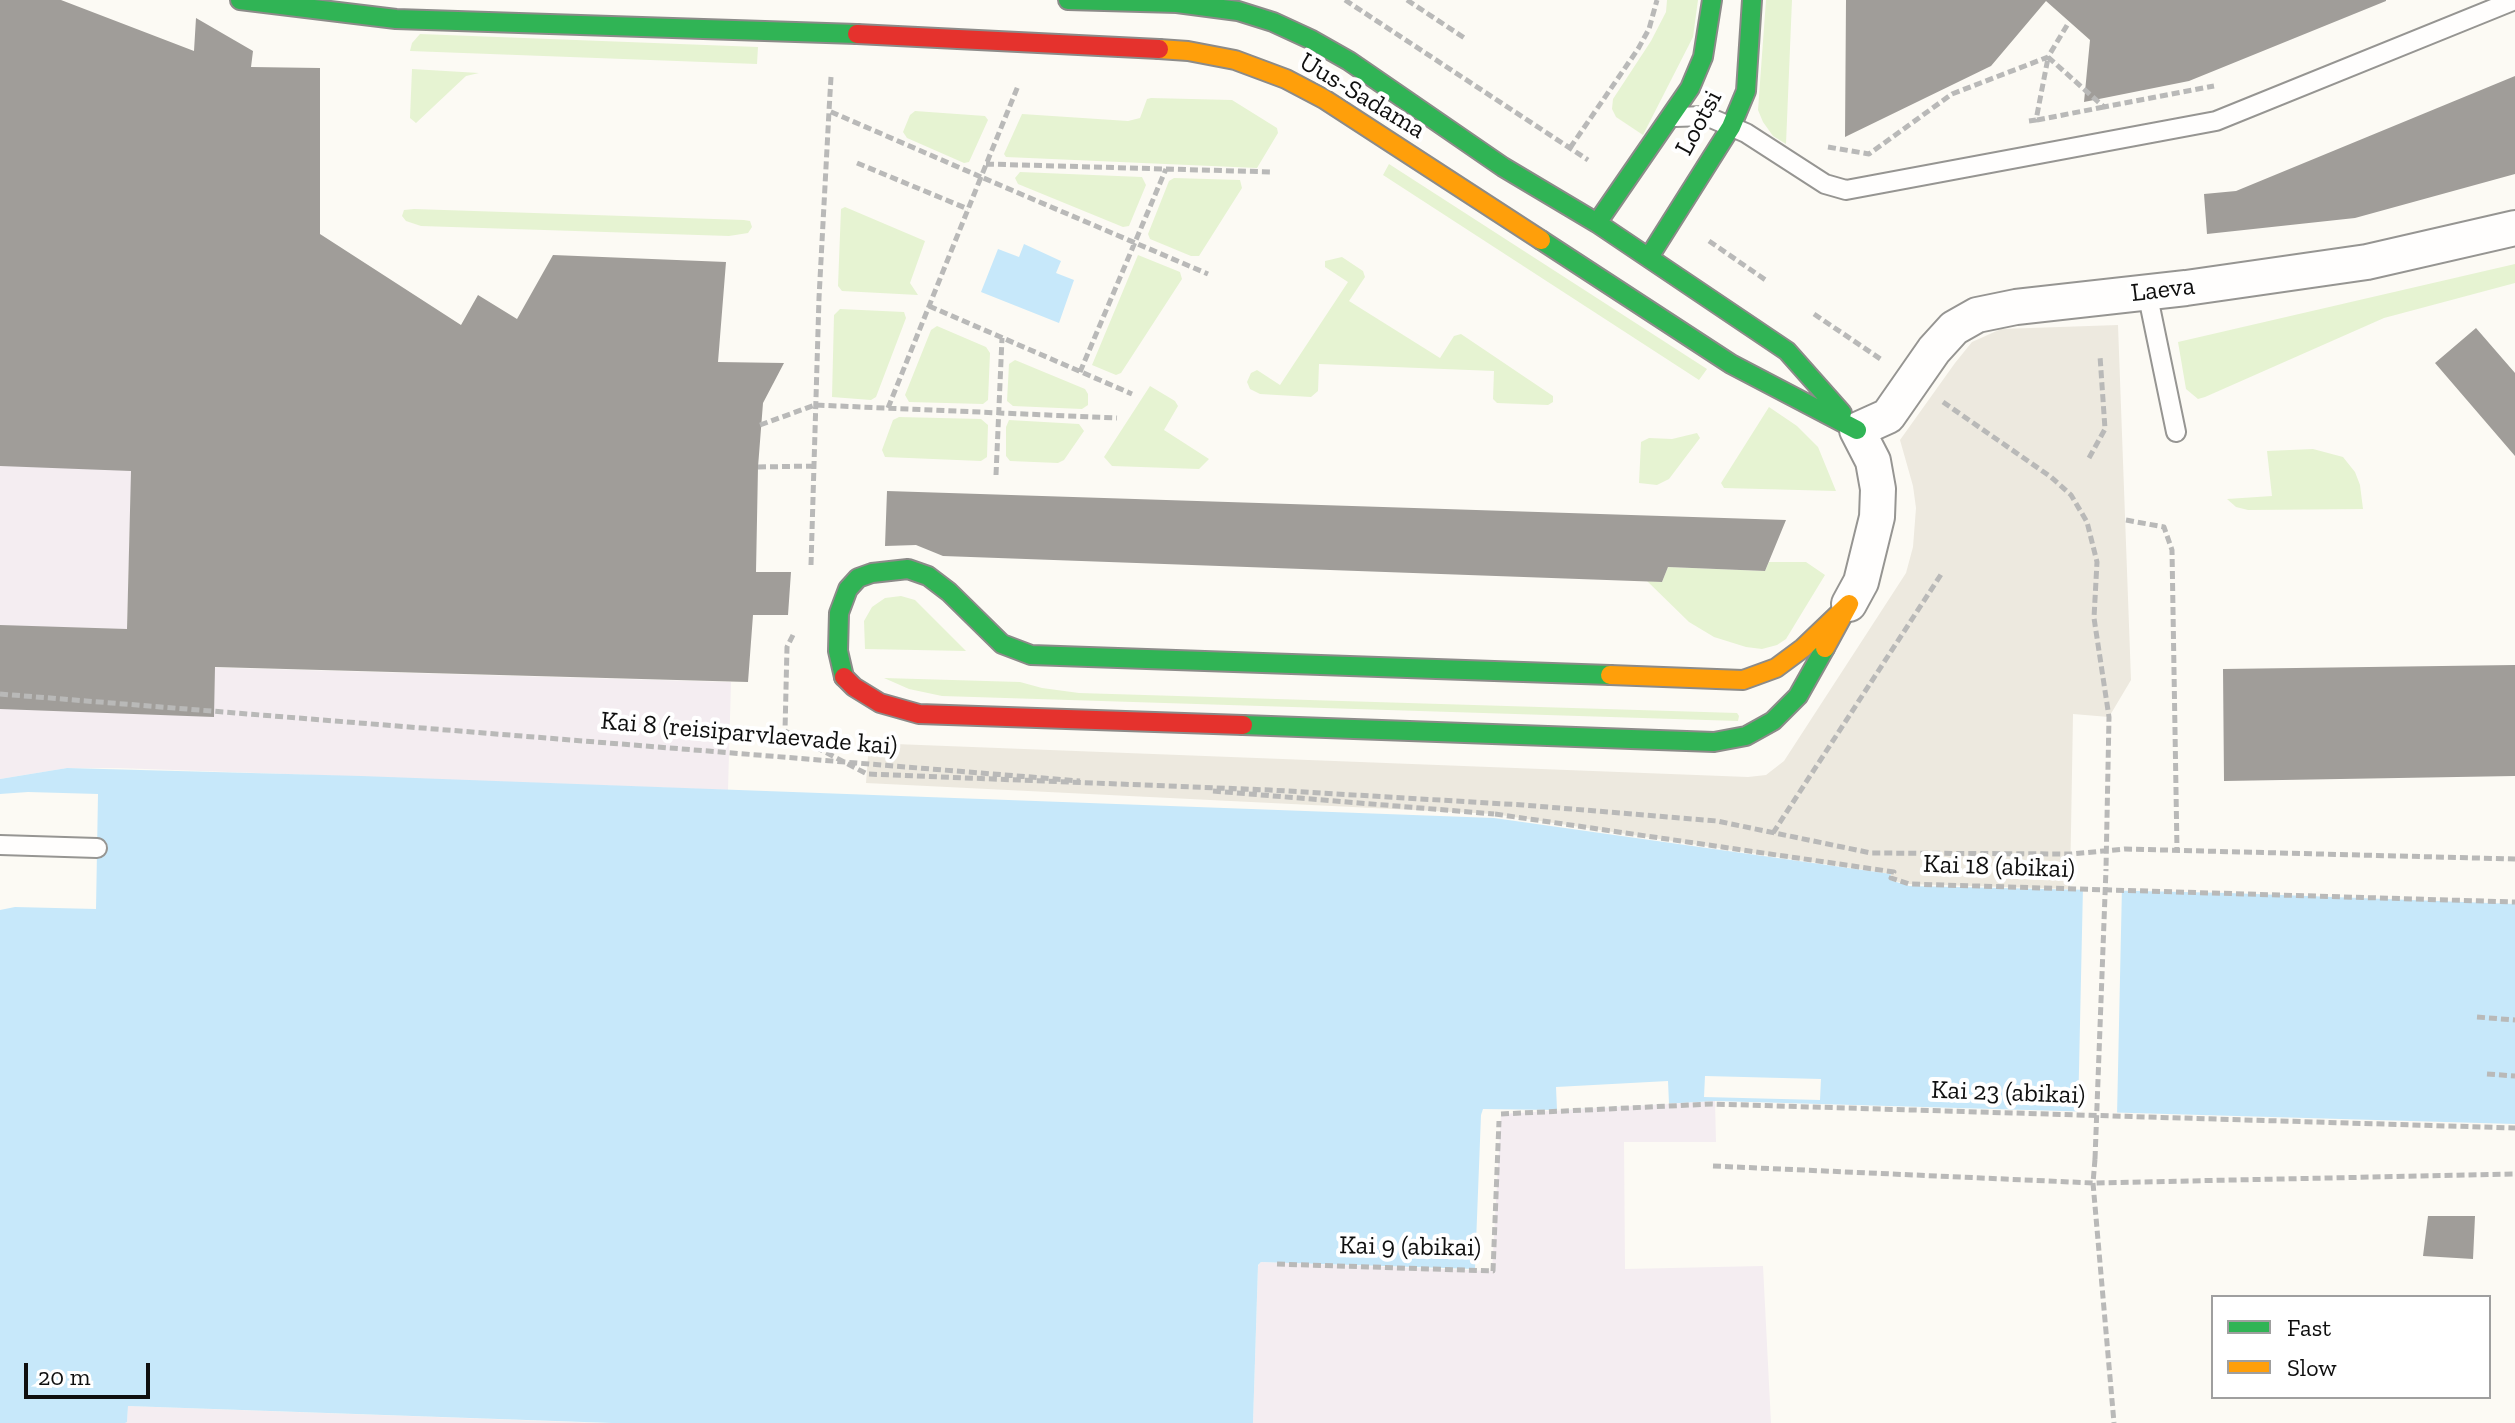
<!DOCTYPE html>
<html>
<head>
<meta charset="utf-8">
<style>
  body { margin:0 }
  #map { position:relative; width:2515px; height:1423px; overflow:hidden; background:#fcfaf4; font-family:"Zilla Slab",serif }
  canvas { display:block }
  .legend { position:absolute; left:2211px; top:1295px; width:280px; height:104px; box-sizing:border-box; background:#fff; border:2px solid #9f9f9f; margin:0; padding:10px 14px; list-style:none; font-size:24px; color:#0f0f0f }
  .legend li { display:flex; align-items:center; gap:16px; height:40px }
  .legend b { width:40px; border:2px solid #9f9f9f }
  .scale { position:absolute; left:24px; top:1363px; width:126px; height:36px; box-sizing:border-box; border:4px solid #0f0f0f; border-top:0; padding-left:10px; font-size:24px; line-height:28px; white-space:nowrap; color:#0f0f0f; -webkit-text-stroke:6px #fff; paint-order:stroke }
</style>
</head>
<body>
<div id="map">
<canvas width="2515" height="1423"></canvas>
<ul class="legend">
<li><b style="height:10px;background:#30b455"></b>Fast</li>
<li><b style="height:10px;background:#ff9f0a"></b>Slow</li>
</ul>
<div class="scale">20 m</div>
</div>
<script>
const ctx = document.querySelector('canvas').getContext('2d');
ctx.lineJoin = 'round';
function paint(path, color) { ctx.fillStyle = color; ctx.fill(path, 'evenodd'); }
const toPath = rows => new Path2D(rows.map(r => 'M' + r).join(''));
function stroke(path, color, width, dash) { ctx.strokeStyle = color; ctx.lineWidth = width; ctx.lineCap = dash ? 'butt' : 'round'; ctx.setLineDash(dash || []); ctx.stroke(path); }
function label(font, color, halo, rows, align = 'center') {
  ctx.font = font + ' "Zilla Slab",serif'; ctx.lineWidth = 8; ctx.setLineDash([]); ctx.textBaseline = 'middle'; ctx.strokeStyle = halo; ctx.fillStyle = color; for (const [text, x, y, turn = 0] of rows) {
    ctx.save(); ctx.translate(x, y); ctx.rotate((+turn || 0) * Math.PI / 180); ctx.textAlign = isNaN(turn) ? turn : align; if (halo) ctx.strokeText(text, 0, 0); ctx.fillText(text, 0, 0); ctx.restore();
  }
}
const industrial = toPath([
  [0,57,143,63,126,665,731,682,728,790,118,768,67,768,0,779],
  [1715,1101,1716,1142,1624,1142,1625,1269,1763,1266,1771,1423,1253,1423,1258,1266,1261,1262,1492,1271,1501,1114],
  [128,1406,603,1423,125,1423,127,1422]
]);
const green = toPath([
  [1667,0,1698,0,1693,37,1643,135,1616,117,1612,109,1613,99,1651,41,1666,12],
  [1766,0,1792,0,1786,144,1773,136,1763,122,1758,110],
  [420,34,758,47,757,64,410,51,412,43],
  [412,69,479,73,466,76,416,123,410,118],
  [1151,98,1232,100,1277,128,1278,133,1257,168,1006,157,1004,154,1022,114,1128,121,1140,118,1147,99],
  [915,111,985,116,988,120,969,162,964,163,907,138,903,132,910,115],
  [1389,164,1707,369,1699,380,1383,175],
  [1020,172,1142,177,1146,185,1129,226,1123,227,1018,184,1015,178],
  [1174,178,1240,180,1242,188,1199,256,1191,256,1150,239,1148,234,1169,181],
  [845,207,925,241,910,283,918,295,842,291,838,286,841,209],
  [414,209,744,220,750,221,752,227,748,233,729,236,421,226,406,221,402,216,404,210],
  [1138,255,1180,272,1182,279,1121,373,1116,375,1092,365],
  [1342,257,1363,271,1365,277,1349,301,1440,358,1454,336,1461,334,1553,396,1553,402,1548,405,1497,403,1493,399,1494,371,1319,364,1318,391,1311,397,1260,394,1250,389,1247,382,1251,373,1257,370,1280,385,1348,282,1325,267,1325,261],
  [2515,264,2515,283,2384,318,2205,397,2198,399,2186,389,2178,342],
  [840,309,904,312,906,318,876,397,871,400,832,397,834,315],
  [937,326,986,347,990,353,988,400,983,404,909,402,905,395,931,330],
  [1015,360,1085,389,1088,394,1088,405,1082,409,1013,406,1007,401,1009,364],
  [1150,386,1175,401,1178,406,1164,430,1209,459,1199,469,1112,466,1104,457],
  [1769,407,1797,426,1818,447,1836,491,1724,488,1721,483],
  [899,417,981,419,988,425,987,457,981,461,885,457,882,450,893,420],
  [1009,420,1079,424,1084,431,1064,460,1058,463,1010,461,1006,456,1006,427],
  [1697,433,1700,438,1669,479,1657,485,1639,483,1641,442,1649,438,1672,439],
  [2313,449,2343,457,2355,472,2360,485,2363,509,2248,510,2236,507,2227,499,2272,496,2267,451],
  [1769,562,1806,562,1825,575,1786,639,1777,645,1762,649,1746,647,1714,637,1689,622,1647,581,1662,582,1668,567,1765,571],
  [901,596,915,600,966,651,865,649,864,621,872,607,885,598],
  [884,678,1020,682,1042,688,1079,693,1737,713,1739,716,1738,721,942,696,909,689]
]);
const plaza = toPath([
  [2118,325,2131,680,2109,717,2073,714,2070,889,1909,884,1889,880,1891,874,1494,814,866,783,869,743,1748,777,1766,775,1784,761,1906,573,1913,547,1916,508,1913,486,1900,440,1955,363,1972,342,2001,329]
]);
const water = toPath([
  [1024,244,1061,261,1056,273,1074,280,1059,323,981,292,998,249,1019,257],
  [67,768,361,776,1494,818,1891,874,1890,880,1909,886,2229,893,2515,904,2515,1124,1715,1101,1557,1110,1483,1109,1481,1115,1475,1269,1261,1262,1258,1265,1253,1423,612,1423,128,1406,127,1422,125,1423,0,1423,0,779]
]);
const pier = toPath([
  [28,792,98,794,96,909,15,907,0,910,0,794],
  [2083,886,2122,886,2117,1116,2078,1115],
  [1705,1076,1821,1079,1820,1100,1704,1097],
  [1668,1081,1669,1104,1557,1110,1556,1087]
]);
const building = toPath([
  [0,0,61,0,194,51,196,18,253,51,251,67,320,68,320,234,461,325,478,295,517,319,553,255,726,262,718,362,784,363,763,403,758,467,756,572,791,572,788,615,753,615,748,682,215,667,214,717,0,709,0,625,127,629,131,471,0,466],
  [1846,0,2386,0,2386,1,2189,81,2084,102,2090,40,2046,1,1991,66,1845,137],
  [2515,76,2515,174,2355,218,2207,234,2204,194,2236,191],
  [2476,328,2515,373,2515,456,2435,363],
  [887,491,1786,520,1765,571,1668,567,1662,582,943,556,916,545,885,546],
  [2515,665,2515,776,2224,781,2223,669],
  [2428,1216,2475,1216,2473,1259,2423,1256]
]);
const path = toPath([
  [1345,0,1588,160],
  [1407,0,1466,39],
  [2048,57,2104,107,2214,86],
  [831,77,829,111,981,177,1018,86],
  [2037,120,2104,107],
  [2029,121,2036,120,2048,58],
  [1828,147,1869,154,1952,94,2048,57,2069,22],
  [1570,148,1638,49,1649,29,1657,0],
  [857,163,968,209],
  [986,164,1273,172],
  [1709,241,1767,281],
  [929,306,1132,394],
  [1814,314,1882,360],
  [1080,372,1166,169],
  [1943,402,2051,477,2071,495,2087,522,2097,562,2094,618,2109,717,2106,869],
  [888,408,981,177,1208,274],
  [760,425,815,405,1117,418],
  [2089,458,2105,429,2100,356],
  [758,467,814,466],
  [996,475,1002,338],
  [2126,520,2164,527,2172,550,2177,850],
  [811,565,819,298,829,111],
  [793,635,787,647,785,731,867,774,1270,790,1523,805,1717,821,1871,853,2071,854,2125,849,2515,859],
  [0,694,1080,781],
  [1213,791,1494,814],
  [1495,814,1894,872,1891,878,1909,884,2515,902],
  [1773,833,1942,573],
  [2477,1017,2515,1020],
  [2487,1074,2515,1076],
  [1501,1114,1712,1104,2515,1128],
  [2095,1159,2093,1183,2114,1423],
  [1713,1166,2093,1183,2515,1174],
  [1277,1264,1493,1271,1499,1121]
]);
const lane = toPath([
  [1675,117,1706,116,1746,133,1825,184,1846,190,2216,121,2515,0],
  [2147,292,2176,432],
  [0,845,97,848]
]);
const street = toPath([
  [1849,604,1861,582,1877,517,1878,489,1873,461,1857,430,1888,416,1934,350,1954,328,1977,315,2016,307,2186,288,2367,262,2515,228]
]);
const fast = toPath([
  [240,0,396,19,857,34],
  [1068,0,1177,3,1238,11,1273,22,1312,40,1349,61,1503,167,1597,223,1787,351,1842,413],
  [1597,223,1690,88,1703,57,1712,0],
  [1541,240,1731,364,1857,430],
  [1649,257,1731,127,1746,91,1752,0],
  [908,569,928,576,949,592,1002,644,1031,655,1610,675],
  [844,677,838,651,839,613,848,589,858,578,872,573,908,569],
  [1243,725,1714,742,1746,736,1773,721,1798,696,1825,648]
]);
const slow = toPath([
  [1159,49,1188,51,1235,60,1286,79,1324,99,1541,240],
  [1610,675,1743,680,1776,668,1803,648,1849,604,1825,648]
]);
const jam = toPath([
  [857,34,1159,49],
  [844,677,854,687,880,703,919,714,1243,725]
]);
const pathBridge = toPath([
  [2095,1159,2106,869]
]);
const streetNames = [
  ["Uus-Sadama",1362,96,31],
  ["Lootsi",1699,123,-62],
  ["Laeva",2163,290,-7],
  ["Kai 8 (reisiparvlaevade kai)",749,734,5],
  ["Kai 18 (abikai)",1999,867,2],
  ["Kai 23 (abikai)",2008,1093,2],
  ["Kai 9 (abikai)",1410,1247,1]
];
paint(industrial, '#f4edf1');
paint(green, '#e6f3d2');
paint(plaza, '#ede9df');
paint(water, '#c7e8fa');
paint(pier, '#fcfaf4');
paint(building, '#a09d99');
stroke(lane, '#969592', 22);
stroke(street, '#969592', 38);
stroke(fast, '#8c8b89', 22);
stroke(slow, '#8c8b89', 22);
stroke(jam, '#8c8b89', 22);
stroke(path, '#b9b9b8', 5, [8, 4]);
stroke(lane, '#fffefd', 18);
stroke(street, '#fffefd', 34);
stroke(fast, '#30b455', 18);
stroke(slow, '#ff9f0a', 18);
stroke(jam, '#e5322d', 18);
stroke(pathBridge, '#b9b9b8', 5, [8, 4]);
label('26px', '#0f0f0f', '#fff', streetNames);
</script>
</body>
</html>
